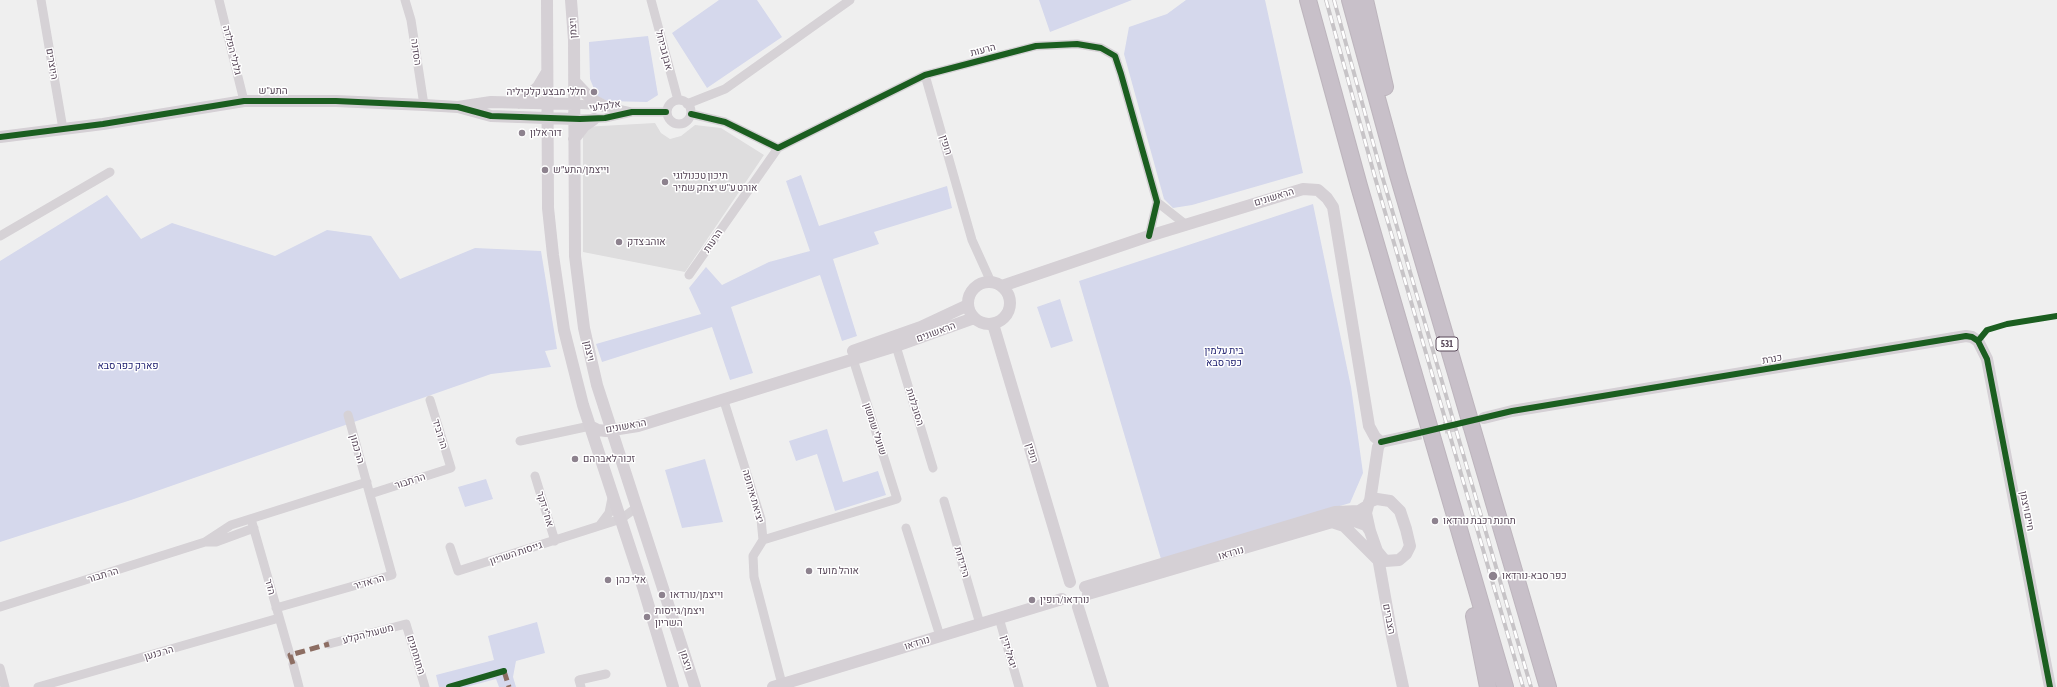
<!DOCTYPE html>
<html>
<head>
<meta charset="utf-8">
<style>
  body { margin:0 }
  canvas { display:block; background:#efefef }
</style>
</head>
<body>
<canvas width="2057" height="687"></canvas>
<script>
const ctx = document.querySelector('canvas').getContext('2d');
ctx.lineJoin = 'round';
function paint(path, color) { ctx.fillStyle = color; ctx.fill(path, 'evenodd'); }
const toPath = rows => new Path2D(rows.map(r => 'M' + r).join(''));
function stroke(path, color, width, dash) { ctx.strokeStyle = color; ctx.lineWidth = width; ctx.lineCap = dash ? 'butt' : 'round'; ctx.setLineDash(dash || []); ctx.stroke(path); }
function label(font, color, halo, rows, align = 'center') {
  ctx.font = font + ' "Asap Condensed",Heebo,sans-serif'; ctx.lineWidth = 3; ctx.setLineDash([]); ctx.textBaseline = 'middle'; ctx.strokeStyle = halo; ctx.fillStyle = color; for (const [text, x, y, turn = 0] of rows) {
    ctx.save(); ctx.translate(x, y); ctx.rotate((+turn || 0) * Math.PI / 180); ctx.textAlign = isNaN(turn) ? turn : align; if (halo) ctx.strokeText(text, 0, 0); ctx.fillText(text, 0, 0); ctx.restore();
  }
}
const education = toPath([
  [655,123,661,133,670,139,681,136,695,125,721,128,764,155,685,272,583,252,583,127]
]);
const green = toPath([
  [719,0,757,0,782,37,707,88,672,33],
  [1039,0,1132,0,1050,32],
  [1186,0,1265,0,1303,173,1192,205,1173,208,1164,199,1124,54,1129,27,1167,14],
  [648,36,658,95,647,102,607,101,597,96,590,79,589,42],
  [801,175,819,226,947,186,952,208,874,232,879,244,833,259,857,336,842,341,820,275,731,307,753,373,730,380,712,327,602,362,596,344,701,314,689,288,706,267,722,285,769,262,810,251,786,181],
  [107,195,141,239,172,223,275,256,327,230,371,236,400,279,475,248,541,251,557,349,545,351,551,367,491,374,131,500,0,542,0,261],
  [1313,204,1351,387,1363,473,1350,503,1161,559,1079,281],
  [1060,299,1073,341,1051,348,1037,307],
  [827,429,843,482,878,471,886,495,835,511,817,454,796,461,789,441],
  [705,459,723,522,682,528,665,470],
  [486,479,493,499,465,507,458,487],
  [537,622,545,653,516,661,513,677,516,687,499,687,496,679,466,687,439,687,436,675,494,660,488,636]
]);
const secondaryTunnel = toPath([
  [1409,436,1478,420]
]);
const street = toPath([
  [41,0,63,129],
  [219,0,244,101],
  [405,0,411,20,424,105],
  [651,0,678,100],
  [925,75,972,240,991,282],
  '667 112a12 12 0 1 1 24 0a12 12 0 1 1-24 0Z',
  [574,104,604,106,631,112],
  [687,104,725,89,850,0],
  [691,114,725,122,778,148,925,75,1036,46,1077,44,1101,48,1115,56,1121,74,1157,202,1149,236],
  [574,119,605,118,632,112,666,112],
  [1157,202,1185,224],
  [0,236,110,172],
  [689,275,778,148],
  [896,346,933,468],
  [724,401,761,519,763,540,753,556,754,577,782,684],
  [520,441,590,426],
  [535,476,555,541],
  [370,494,451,468,430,400],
  [944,501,980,624],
  [251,519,290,655],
  [600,525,609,513,612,498],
  [906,528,940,636],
  [763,540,897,499,853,359],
  [206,542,216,542,254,528],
  [450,547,458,571,621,519,637,507],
  [0,607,205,542,231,525,367,482],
  [276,608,392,575,348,415],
  [999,618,1019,687],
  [329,644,406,624,425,687],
  [293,664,299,687],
  [0,668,5,687],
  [38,687,279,618],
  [581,687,579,680,606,674]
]);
const secondary = toPath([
  [547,0,548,208,553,255,564,330,583,405,643,587,673,687],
  [571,0,574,40,575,256,584,328,597,385,695,687],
  [575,82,591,99,604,106],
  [519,103,538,87,547,72],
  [458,107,491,102,574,104],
  [0,137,103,124,244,101,336,101,424,105,458,107,491,116,574,119],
  [574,139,584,126,594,119],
  '968 303a21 21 0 1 1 42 0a21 21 0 1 1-42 0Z',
  [1002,286,1149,236,1303,189,1318,190,1327,198,1333,207,1369,426,1375,437,1381,442],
  [993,324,1070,582],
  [853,351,921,327,968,305],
  [1484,418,1512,411,1966,336,1972,337,1978,341,1987,359,2050,687],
  [590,426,598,430,606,431,638,426,896,346,974,318],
  [1381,442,1409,436],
  [1370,501,1378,447,1381,442],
  [1332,522,1344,526,1377,559],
  [1377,552,1392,636,1403,687],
  [1085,587,1335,512,1359,511,1367,506],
  [1088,594,1339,520,1352,520,1366,525,1370,531,1377,551,1385,561,1399,560,1406,554,1410,546,1406,529,1400,511,1390,501,1377,499,1369,502,1366,513,1370,531],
  [1078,607,1103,687],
  [773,687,1062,599]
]);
const highway = toPath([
  [1308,0,1359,186,1505,687],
  [1350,0,1398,175,1548,687],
  [1365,0,1385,87],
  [1474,616,1488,687]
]);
const rail = toPath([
  [1326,0,1376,181,1523,687],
  [1334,0,1383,179,1531,687]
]);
const quiet = toPath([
  [293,664,290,655,329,644],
  [504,671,509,687]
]);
const cycleway = toPath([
  [691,114,725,122,778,148,925,75,1036,46,1077,44,1101,48,1115,56,1121,74,1157,202,1149,236],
  [0,137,103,124,244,101,336,101,424,105,458,107,491,116,580,119,605,118,632,112,666,112],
  [1978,341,1987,330,2007,324,2057,316],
  [1381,442,1512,411,1966,336,1972,337,1978,341,1987,359,2050,687],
  [449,687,504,671]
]);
const markers = [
  [594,92,4,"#8d828e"],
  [522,133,4,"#8d828e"],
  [545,170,4,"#8d828e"],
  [665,182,4,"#8d828e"],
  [619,242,4,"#8d828e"],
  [575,459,4,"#8d828e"],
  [1435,521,4,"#8d828e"],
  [809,571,4,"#8d828e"],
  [1493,576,5,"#8d828e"],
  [608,580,4,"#8d828e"],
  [662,595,4,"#8d828e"],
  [1032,600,4,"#8d828e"],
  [647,617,4,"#8d828e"]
];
const shields = [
  [1447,344,22]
];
const shieldNames = [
  ["531",1447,344]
];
const streetNames = [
  ["ויצמן",573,28,-93],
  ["גלגלי הפלדה",232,50,76],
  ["אבן גבירול",664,50,75],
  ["הרעות",983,50,-14],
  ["הסדנה",416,52,82],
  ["היוצרים",52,64,80],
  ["התע\"ש",273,91],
  ["אלקלעי",605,106,-8],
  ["רופין",946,145,73],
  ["הראשונים",1274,197,-17],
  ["הרעות",713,241,-55],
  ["הראשונים",936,332,-20],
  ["ויצמן",589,351,78],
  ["כנרת",1772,359,-10],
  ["הסובלנות",915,407,73],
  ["הראשונים",626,426,-10],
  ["שועלי שמשון",875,429,72],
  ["הר רביד",440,434,73],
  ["הר כמון",357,449,74],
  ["רופין",1032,453,73],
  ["הר תבור",410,481,-18],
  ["יציאת אירופה",753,496,74],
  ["אח\"י דקר",545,509,73],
  ["חיים ויצמן",2027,511,79],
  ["גייסות השריון",516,553,-18],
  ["נורדאו",1231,553,-16],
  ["הידידות",962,562,74],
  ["הר תבור",103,575,-17],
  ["הר אדיר",369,582,-16],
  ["הדר",270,587,75],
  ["הצברים",1389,619,79],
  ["משעול הקלע",368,634,-15],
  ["נורדאו",917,643,-17],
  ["יגאל ידין",1009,652,74],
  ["הר כנען",159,653,-16],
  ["התותחנים",416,655,73],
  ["ויצמן",686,660,72]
];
const poiNames = [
  ["חללי מבצע קלקיליה",586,92,"right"],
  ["דור אלון",530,133],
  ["וייצמן/התע״ש",553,170],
  ["תיכון טכנולוגי",673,176],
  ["אורט ע\"ש יצחק שמיר",673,188],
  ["אוהב צדק",627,242],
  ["זכור לאברהם",583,459],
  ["תחנת רכבת נורדאו",1443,521],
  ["אוהל מועד",817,571],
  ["כפר סבא-נורדאו",1502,576],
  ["אלי כהן",616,580],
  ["וייצמן/נורדאו",670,595],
  ["נורדאו/רופין",1040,600],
  ["ויצמן/גייסות",655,611],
  ["השריון",655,623]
];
const parkNames = [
  ["בית עלמין",1224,351],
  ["כפר סבא",1224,363],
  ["פארק כפר סבא",128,366]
];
paint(education, '#deddde');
paint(green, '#d5d8ec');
stroke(secondaryTunnel, '#d1ced1', 12, [12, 6]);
stroke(highway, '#bdb5bd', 18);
stroke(street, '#d6d2d6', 9);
stroke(secondary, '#d5d0d5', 12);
stroke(highway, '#c8c0c9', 16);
stroke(rail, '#c7c4c7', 4);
stroke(rail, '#fff', 2.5, [8]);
stroke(quiet, '#8d6e63', 5, [10, 5]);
stroke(cycleway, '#1b5e20', 6);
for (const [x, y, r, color] of markers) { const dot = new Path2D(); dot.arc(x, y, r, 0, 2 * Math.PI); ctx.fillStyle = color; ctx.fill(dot); stroke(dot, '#fff', 1.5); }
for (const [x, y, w] of shields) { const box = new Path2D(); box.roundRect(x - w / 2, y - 7, w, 14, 3); ctx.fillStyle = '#fff'; ctx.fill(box); stroke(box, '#584859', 1); }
label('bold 9px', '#584859', null, shieldNames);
label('10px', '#584859', '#fff', streetNames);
label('10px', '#584859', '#fff', poiNames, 'left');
label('10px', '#212271', '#fff', parkNames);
</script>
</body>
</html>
